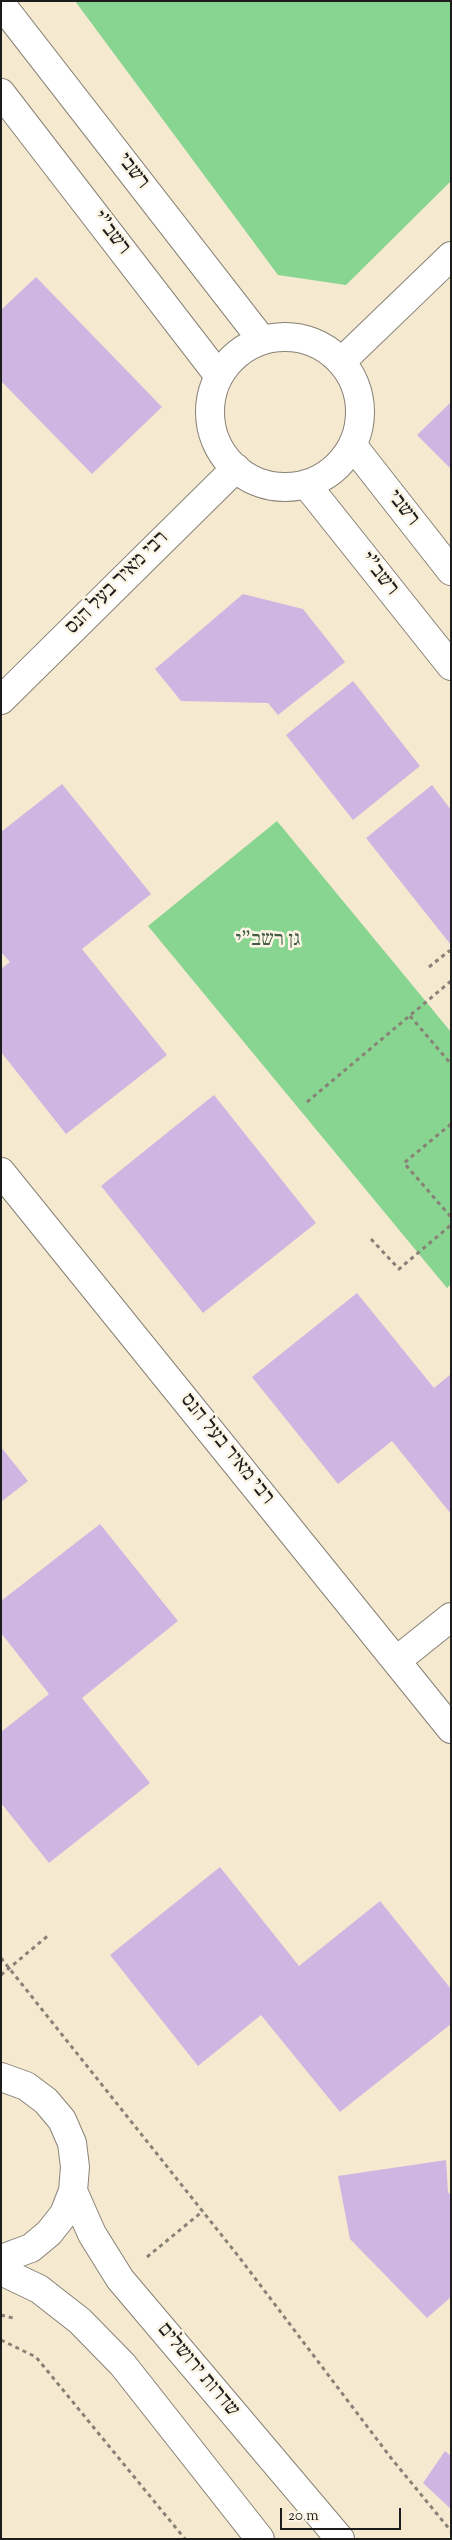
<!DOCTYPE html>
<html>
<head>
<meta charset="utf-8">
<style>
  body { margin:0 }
  #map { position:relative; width:452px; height:2540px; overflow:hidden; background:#f5e9d0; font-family:"Sorts Mill Goudy",serif }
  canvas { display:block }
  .frame { position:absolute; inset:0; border:2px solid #1c1c1c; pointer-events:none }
  .scale { position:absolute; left:280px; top:2508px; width:121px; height:22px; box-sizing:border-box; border:2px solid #1c1c1c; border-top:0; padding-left:6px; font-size:15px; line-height:18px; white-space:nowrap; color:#1c1c1c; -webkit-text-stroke:4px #fcf5e5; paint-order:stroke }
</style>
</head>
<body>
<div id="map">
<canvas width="452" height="2540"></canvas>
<div class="frame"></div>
<div class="scale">20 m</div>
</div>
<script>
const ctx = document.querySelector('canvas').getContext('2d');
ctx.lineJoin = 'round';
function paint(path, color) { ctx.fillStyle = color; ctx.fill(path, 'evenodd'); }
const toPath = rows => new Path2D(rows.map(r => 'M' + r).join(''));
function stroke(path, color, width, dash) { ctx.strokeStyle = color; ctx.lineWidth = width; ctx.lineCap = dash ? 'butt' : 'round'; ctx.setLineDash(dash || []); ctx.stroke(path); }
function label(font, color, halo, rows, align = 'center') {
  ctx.font = font + ' "Sorts Mill Goudy","Frank Ruhl Libre",serif'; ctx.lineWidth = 5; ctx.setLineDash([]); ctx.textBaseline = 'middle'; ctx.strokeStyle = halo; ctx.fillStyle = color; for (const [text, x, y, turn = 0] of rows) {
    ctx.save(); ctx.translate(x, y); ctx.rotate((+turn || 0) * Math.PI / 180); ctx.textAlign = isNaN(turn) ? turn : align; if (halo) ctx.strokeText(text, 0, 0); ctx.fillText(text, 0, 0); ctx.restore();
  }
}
const green = toPath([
  [75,1,451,1,451,181,346,285,278,275],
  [277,821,451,1032,451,1284,447,1288,148,926]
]);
const building = toPath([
  [36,277,162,407,92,474,1,381,1,310],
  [451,402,451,469,417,435],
  [243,594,303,609,345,662,278,715,268,703,181,701,155,669],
  [353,681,420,766,353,820,286,735],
  [62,784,151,894,82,949,167,1055,66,1134,1,1052,1,969,10,962,1,952,1,832],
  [432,785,451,810,451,945,366,838],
  [214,1095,316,1223,203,1313,101,1186],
  [357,1293,434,1388,451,1374,451,1514,392,1441,338,1484,252,1377],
  [1,1447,28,1481,1,1502],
  [100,1524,178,1621,82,1698,150,1783,49,1863,1,1803,1,1732,49,1694,1,1633,1,1601],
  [220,1867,299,1966,380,1901,451,1989,451,2024,340,2112,261,2015,198,2066,110,1955],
  [446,2160,448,2192,451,2195,451,2297,427,2318,350,2239,338,2176],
  [445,2451,451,2456,451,2509,423,2483]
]);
const path = toPath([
  [429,967,449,951,451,952],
  [410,1016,451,1064],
  [307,1102,451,981],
  [451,1124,404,1163,451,1217],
  [371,1239,399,1269,451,1225],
  [1,1958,239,2257,391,2458,451,2531],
  [1,1975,50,1934],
  [147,2257,203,2211],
  [1,2315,13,2318],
  [1,2340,36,2357,185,2539]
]);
const minor = toPath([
  [1,4,262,340],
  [1,93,219,376],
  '210 412a75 75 0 1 1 150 0a75 75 0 1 1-150 0Z',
  [341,362,451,256],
  [353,446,451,571],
  [306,484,451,666],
  [1,700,236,468],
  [1,1172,451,1729],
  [396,1661,451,1617]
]);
const major = toPath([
  [1,2077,26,2086,46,2101,62,2120,72,2143,75,2167,73,2191,64,2214,49,2233,31,2248,1,2259],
  [73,2191,92,2234,120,2279,340,2539],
  [1,2271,39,2289,80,2321,123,2365,260,2539]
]);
const streetNames = [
  ["רשבי",132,172,52],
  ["רשב\"י",110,234,52],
  ["רשבי",402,509,52],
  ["רשב\"י",378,575,51],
  ["רבי מאיר בעל הנס",118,584,-45],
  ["רבי מאיר בעל הנס",226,1450,51],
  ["שדרות ירושלים",197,2371,50]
];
const parkNames = [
  ["גן רשב\"י",268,941]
];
paint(green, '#88d491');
paint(building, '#cfb5e1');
stroke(minor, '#888276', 30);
stroke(major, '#888276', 30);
stroke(path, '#888276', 3, [4, 4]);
stroke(minor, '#fff', 28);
stroke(major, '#fff', 28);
label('21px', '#1c1c1c', '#fcf5e5', streetNames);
label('21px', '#425c45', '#fcf5e5', parkNames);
</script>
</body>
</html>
